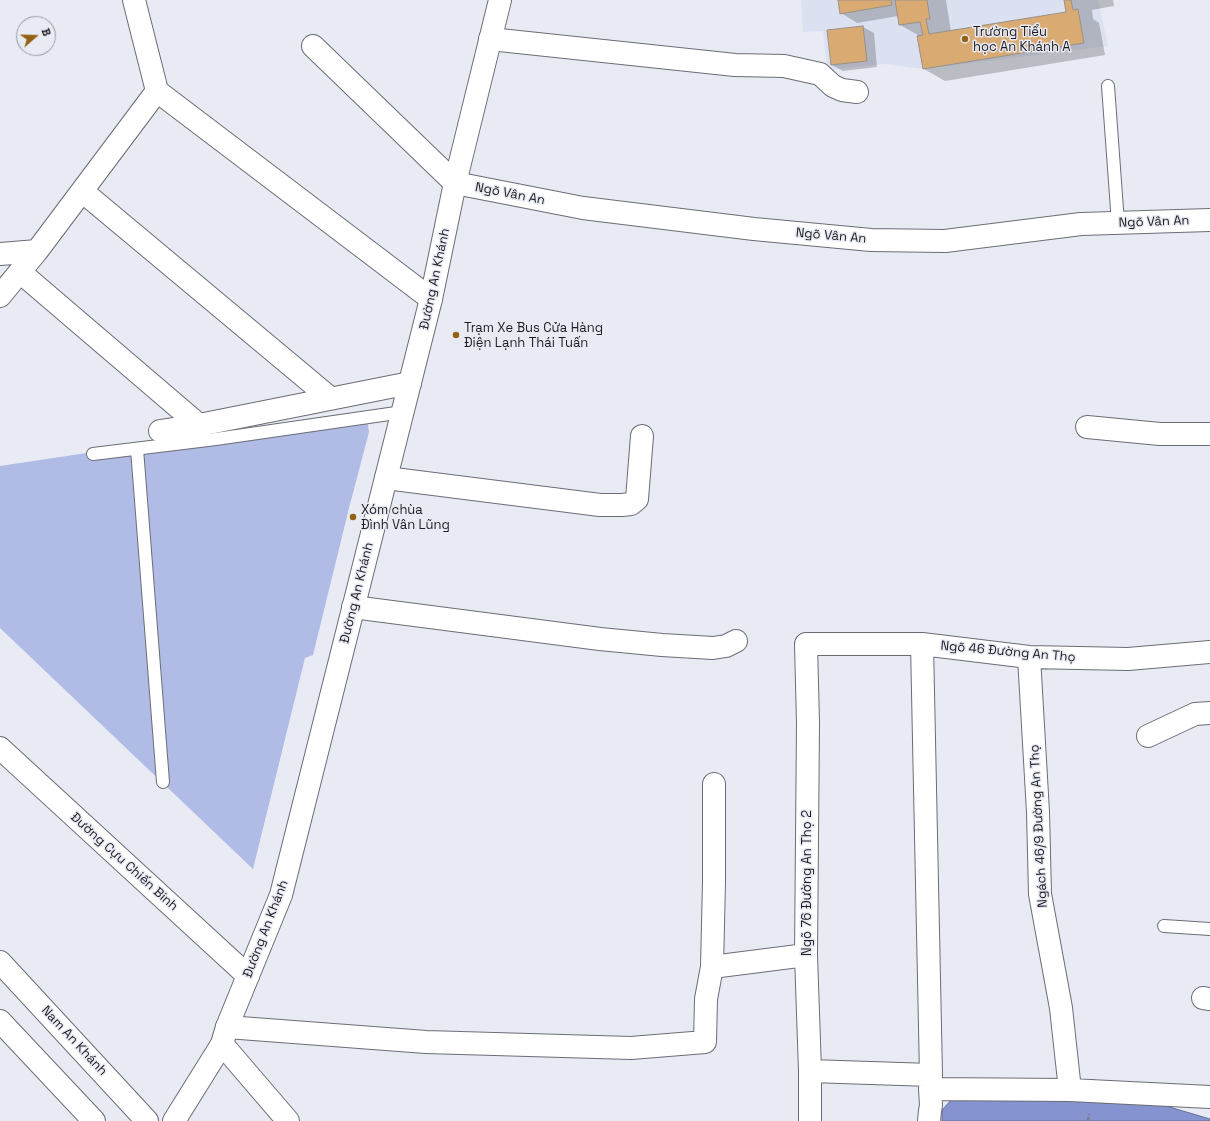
<!DOCTYPE html>
<html>
<head>
<meta charset="utf-8">
<style>
  body { margin:0 }
  #map { position:relative; width:1210px; height:1121px; overflow:hidden; background:#e9ebf4; font-family:"Space Grotesk",sans-serif }
  canvas { display:block }
  .north { position:absolute; left:16px; top:16px; width:40px; height:40px; box-sizing:border-box; background:#e9ebf4; border:1px solid #97999f; border-radius:50%; rotate:70deg; font-size:11px; font-weight:700; line-height:16px; text-align:center; color:#1c1d20 }
  .north::after { content:''; display:block; margin:auto; width:14px; height:18px; background:#946114; clip-path:polygon(50% 0,100% 100%,50% 72%,0 100%) }
</style>
</head>
<body>
<div id="map">
<canvas width="1210" height="1121"></canvas>
<div class="north">B</div>
</div>
<script>
const ctx = document.querySelector('canvas').getContext('2d');
ctx.lineJoin = 'round';
function paint(path, color) { ctx.fillStyle = color; ctx.fill(path, 'evenodd'); }
const toPath = rows => new Path2D(rows.map(r => 'M' + r).join(''));
function stroke(path, color, width, dash) { ctx.strokeStyle = color; ctx.lineWidth = width; ctx.lineCap = dash ? 'butt' : 'round'; ctx.setLineDash(dash || []); ctx.stroke(path); }
function label(font, color, halo, rows, align = 'center') {
  ctx.font = font + ' "Space Grotesk",sans-serif'; ctx.lineWidth = 3; ctx.setLineDash([]); ctx.textBaseline = 'middle'; ctx.strokeStyle = halo; ctx.fillStyle = color; for (const [text, x, y, turn = 0] of rows) {
    ctx.save(); ctx.translate(x, y); ctx.rotate((+turn || 0) * Math.PI / 180); ctx.textAlign = isNaN(turn) ? turn : align; if (halo) ctx.strokeText(text, 0, 0); ctx.fillText(text, 0, 0); ctx.restore();
  }
}
const built = toPath([
  [801,0,1098,0,1108,46,923,69,883,64,827,70,823,31,803,32]
]);
const green = toPath([
  [366,411,369,432,349,508,313,655,305,658,253,869,0,628,0,466]
]);
const water = toPath([
  [953,1098,1054,1099,1166,1106,1210,1119,1210,1121,942,1121,942,1110,953,1098]
]);
const shadow = toPath([
  [839,0,946,0,951,32,1067,13,1065,1,1064,0,1113,0,1114,6,1092,10,1093,19,1099,23,1105,55,945,81,924,69,918,35,900,25,898,16,857,23,841,13],
  [863,27,874,33,877,67,843,71,832,65]
]);
const building = toPath([
  [838,0,891,0,892,5,840,14,838,0],
  [895,0,927,0,930,19,926,19,929,34,1066,12,1064,0,1071,0,1073,10,1078,9,1084,43,923,69,917,36,923,35,920,22,899,25,895,0],
  [863,26,867,61,831,65,827,30,863,26]
]);
const path = toPath([
  [1088,1121,1089,1114]
]);
const lane = toPath([
  [1108,86,1118,223],
  [137,449,163,782],
  [93,454,216,439,403,412],
  [1164,926,1210,929]
]);
const street = toPath([
  [134,0,157,91,431,299],
  [490,39,735,65,784,66,820,74,833,86,842,90,857,92],
  [313,46,455,183,583,208,754,229,871,240,945,241,1081,224,1210,220],
  [82,191,330,398],
  [0,254,37,251],
  [20,272,199,425],
  [0,296,37,251,157,91],
  [1087,427,1160,434,1210,434],
  [160,431,199,425,410,383],
  [386,478,600,505,622,505,631,504,637,499,642,436],
  [353,607,600,639,662,645,713,648,726,646,736,641],
  [922,644,931,1075,930,1089,931,1105,930,1111,929,1121],
  [1029,657,1038,812,1040,894,1061,1008,1070,1090],
  [1148,736,1195,714,1210,713],
  [0,748,248,976],
  [712,967,714,882,714,784],
  [1203,998,1210,999],
  [227,1027,426,1042,631,1048,705,1042,706,999,712,967,806,955],
  [222,1044,288,1121],
  [810,1071,931,1075],
  [930,1089,1070,1090,1210,1097],
  [810,1121,810,1071,806,955,808,723,806,644,922,644,1029,657,1128,659,1210,652]
]);
const secondary = toPath([
  [0,962,147,1121],
  [0,1021,94,1121],
  [174,1121,222,1044,227,1027,281,895,431,299,455,183,500,0]
]);
const markers = [
  [965,39,4,"#946114"],
  [456,335,4,"#946114"],
  [353,517,4,"#946114"]
];
const poiNames = [
  ["Trường Tiểu",973,32],
  ["học An Khánh A",973,47],
  ["Trạm Xe Bus Cửa Hàng",464,328],
  ["Điện Lạnh Thái Tuấn",464,343],
  ["Xóm chùa",361,510],
  ["Đình Vân Lũng",361,525]
];
const streetNames = [
  ["Ngõ Vân An",510,194,11],
  ["Ngõ Vân An",1154,222,-2],
  ["Ngõ Vân An",831,236,5],
  ["Đường An Khánh",435,279,-78],
  ["Đường An Khánh",357,593,-76],
  ["Ngõ 46 Đường An Thọ",1008,652,5],
  ["Ngách 46/9 Đường An Thọ",1039,826,-93],
  ["Đường Cựu Chiến Binh",124,862,42],
  ["Ngõ 76 Đường An Thọ 2",807,883,-90],
  ["Đường An Khánh",266,929,-69],
  ["Nam An Khánh",74,1041,47]
];
paint(built, '#dce1f1');
paint(green, '#b0bbe6');
paint(water, '#8593d0');
stroke(water, '#66709b', 1);
paint(shadow, '#0003');
paint(building, '#d9aa71');
stroke(building, '#98928b', 1);
stroke(lane, '#6b6d75', 14);
stroke(street, '#6b6d75', 24);
stroke(secondary, '#6b6d75', 24);
stroke(path, '#7d7f85', 2.5, [4, 2]);
stroke(lane, '#fff', 12);
stroke(street, '#fff', 22);
stroke(secondary, '#fff', 22);
for (const [x, y, r, color] of markers) { const dot = new Path2D(); dot.arc(x, y, r, 0, 2 * Math.PI); ctx.fillStyle = color; ctx.fill(dot); stroke(dot, '#e9ebf4', 1.5); }
label('13px', '#1c1d20', '#e9ebf4', poiNames, 'left');
label('13px', '#1c1d20', '#e9ebf4', streetNames);
</script>
</body>
</html>
